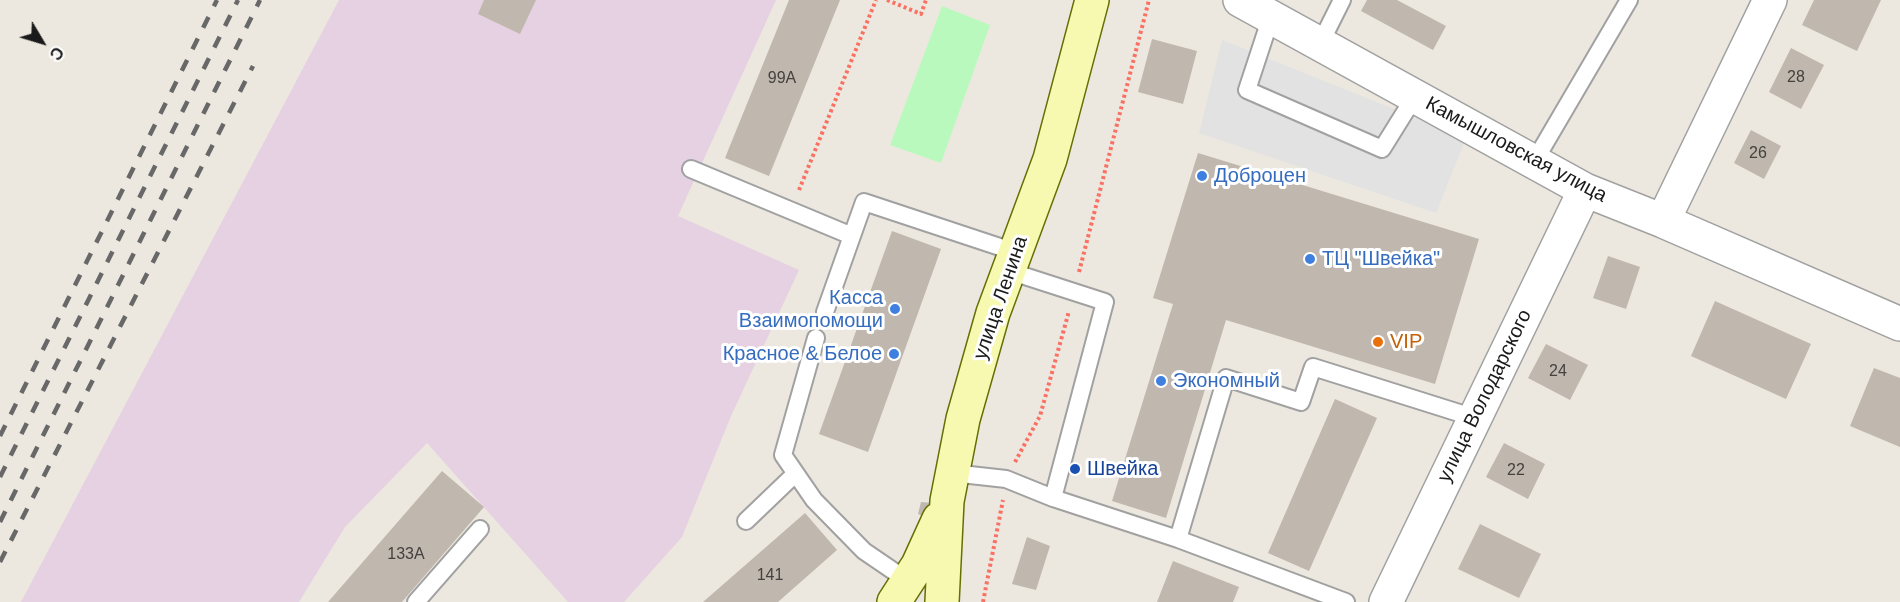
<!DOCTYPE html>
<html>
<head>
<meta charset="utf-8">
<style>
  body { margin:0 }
  #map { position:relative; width:1900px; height:602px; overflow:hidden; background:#ece8df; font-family:Arial,sans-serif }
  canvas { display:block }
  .north { position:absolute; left:12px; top:12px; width:60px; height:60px; -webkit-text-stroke:4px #fff; paint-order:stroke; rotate:128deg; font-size:16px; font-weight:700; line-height:24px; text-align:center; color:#1a1a1a }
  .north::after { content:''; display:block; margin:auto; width:21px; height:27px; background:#1a1a1a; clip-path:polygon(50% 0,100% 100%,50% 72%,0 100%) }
</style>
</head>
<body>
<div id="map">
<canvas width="1900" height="602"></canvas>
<div class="north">С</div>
</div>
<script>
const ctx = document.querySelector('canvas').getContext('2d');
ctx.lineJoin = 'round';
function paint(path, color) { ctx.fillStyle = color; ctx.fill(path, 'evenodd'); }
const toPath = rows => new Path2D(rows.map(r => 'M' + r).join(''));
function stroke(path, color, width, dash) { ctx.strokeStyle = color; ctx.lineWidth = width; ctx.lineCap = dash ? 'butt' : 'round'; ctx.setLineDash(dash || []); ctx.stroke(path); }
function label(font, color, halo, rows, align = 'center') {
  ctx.font = font + ' Arial,sans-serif'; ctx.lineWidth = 6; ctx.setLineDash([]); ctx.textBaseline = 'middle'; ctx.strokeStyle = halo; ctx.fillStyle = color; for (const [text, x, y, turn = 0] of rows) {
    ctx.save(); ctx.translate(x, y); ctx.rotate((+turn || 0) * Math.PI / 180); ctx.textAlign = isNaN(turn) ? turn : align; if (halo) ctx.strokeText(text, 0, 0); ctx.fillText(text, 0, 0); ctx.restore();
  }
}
const industrial = toPath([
  [339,0,776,0,678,216,799,270,731,416,682,537,624,602,568,602,427,443,345,527,299,602,21,602]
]);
const park = toPath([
  [942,6,990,25,941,163,890,145]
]);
const parking = toPath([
  [1222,40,1466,138,1436,213,1199,133]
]);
const building = toPath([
  [484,0,536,0,520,34,478,14],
  [789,0,840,0,769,176,725,158],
  [1367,0,1397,0,1446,26,1433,50,1361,11],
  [1814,0,1881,0,1857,51,1802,25],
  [1152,39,1197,51,1183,104,1138,92],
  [1791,48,1824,65,1801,109,1769,92],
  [1751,130,1781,146,1764,179,1734,163],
  [1198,153,1479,239,1435,384,1226,320,1166,518,1112,501,1173,304,1153,298],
  [892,231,941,249,868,452,819,434],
  [1608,256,1640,267,1626,309,1593,298],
  [1715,301,1811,344,1786,399,1691,356],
  [1546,344,1588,365,1570,400,1528,378],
  [1874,368,1900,378,1900,447,1850,426],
  [1335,399,1377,418,1309,571,1268,553],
  [1504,443,1545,464,1528,499,1486,477],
  [442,471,484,507,402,602,328,602],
  [921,502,933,503,928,518,918,514],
  [805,513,837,550,778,602,703,602],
  [1480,524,1541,554,1519,598,1458,569],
  [1027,537,1050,546,1036,590,1012,584],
  [1173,561,1239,587,1233,602,1157,602]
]);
const path = toPath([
  [887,0,921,14,926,0],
  [799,190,876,0],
  [1079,272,1149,0],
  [1015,462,1040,416,1069,311],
  [983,602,1003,500]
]);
const service = toPath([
  [1271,17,1247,90,1382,149,1415,96],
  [1320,44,1342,0],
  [1534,162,1629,0],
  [691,169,852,236],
  [825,312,864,202,1015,252],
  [816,338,783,455,814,500,864,551,908,581],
  [952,473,1006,479,1053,498,1105,302,1009,271],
  [1053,498,1178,539,1226,378,1301,402,1313,367,1475,418],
  [746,521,795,474],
  [1178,539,1346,602],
  [416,602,480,529]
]);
const minor = toPath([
  [1240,0,1585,190,1663,221,1900,324],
  [1663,221,1770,0],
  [1386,602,1585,190]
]);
const secondary = toPath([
  [894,602,918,565,939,519],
  [942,602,947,501,963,419,993,313,1050,159,1092,0]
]);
const rail = toPath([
  [0,436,217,0],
  [0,477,238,0],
  [0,522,260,0],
  [0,562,253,66]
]);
const markers = [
  [1202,176,6,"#3f7fe0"],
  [1310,259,6,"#3f7fe0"],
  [895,309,6,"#3f7fe0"],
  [1378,342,6,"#e8710a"],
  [894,354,6,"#3f7fe0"],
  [1161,381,6,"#3f7fe0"],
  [1075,469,6,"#1a4fb4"]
];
const numberNames = [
  ["28",1796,78],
  ["99А",782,79],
  ["26",1758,154],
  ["24",1558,372],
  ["22",1516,471],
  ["133А",406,555],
  ["141",770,576]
];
const streetNames = [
  ["Камышловская улица",1516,150,28],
  ["улица Ленина",1001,298,-71],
  ["улица Володарского",1485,396,-64]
];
const shopNames = [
  ["Доброцен",1214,176],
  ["ТЦ \"Швейка\"",1322,259],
  ["Касса",883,298,"right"],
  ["Взаимопомощи",883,321,"right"],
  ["Красное & Белое",882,354,"right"],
  ["Экономный",1173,381]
];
const foodNames = [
  ["VIP",1390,342]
];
const transitNames = [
  ["Швейка",1087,469]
];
paint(industrial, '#e6d1e2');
paint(park, '#baf9be');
paint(parking, '#e2e2e2');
paint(building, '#c0b7af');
stroke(service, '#a1a1a1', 20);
stroke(minor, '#a1a1a1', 36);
stroke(secondary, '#656f04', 36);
stroke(path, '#fa7063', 4, [3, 3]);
stroke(service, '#fff', 16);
stroke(minor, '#fff', 33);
stroke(secondary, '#f7f9b1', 33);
stroke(rail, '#686868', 4.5, [12, 12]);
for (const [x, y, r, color] of markers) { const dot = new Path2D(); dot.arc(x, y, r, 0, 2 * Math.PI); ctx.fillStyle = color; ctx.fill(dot); stroke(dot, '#fff', 2); }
label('16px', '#44413f', null, numberNames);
label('20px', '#1a1a1a', '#fff', streetNames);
label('20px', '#366cbe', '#fff', shopNames, 'left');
label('20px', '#c56008', '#fff', foodNames, 'left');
label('20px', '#164399', '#fff', transitNames, 'left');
</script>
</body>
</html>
